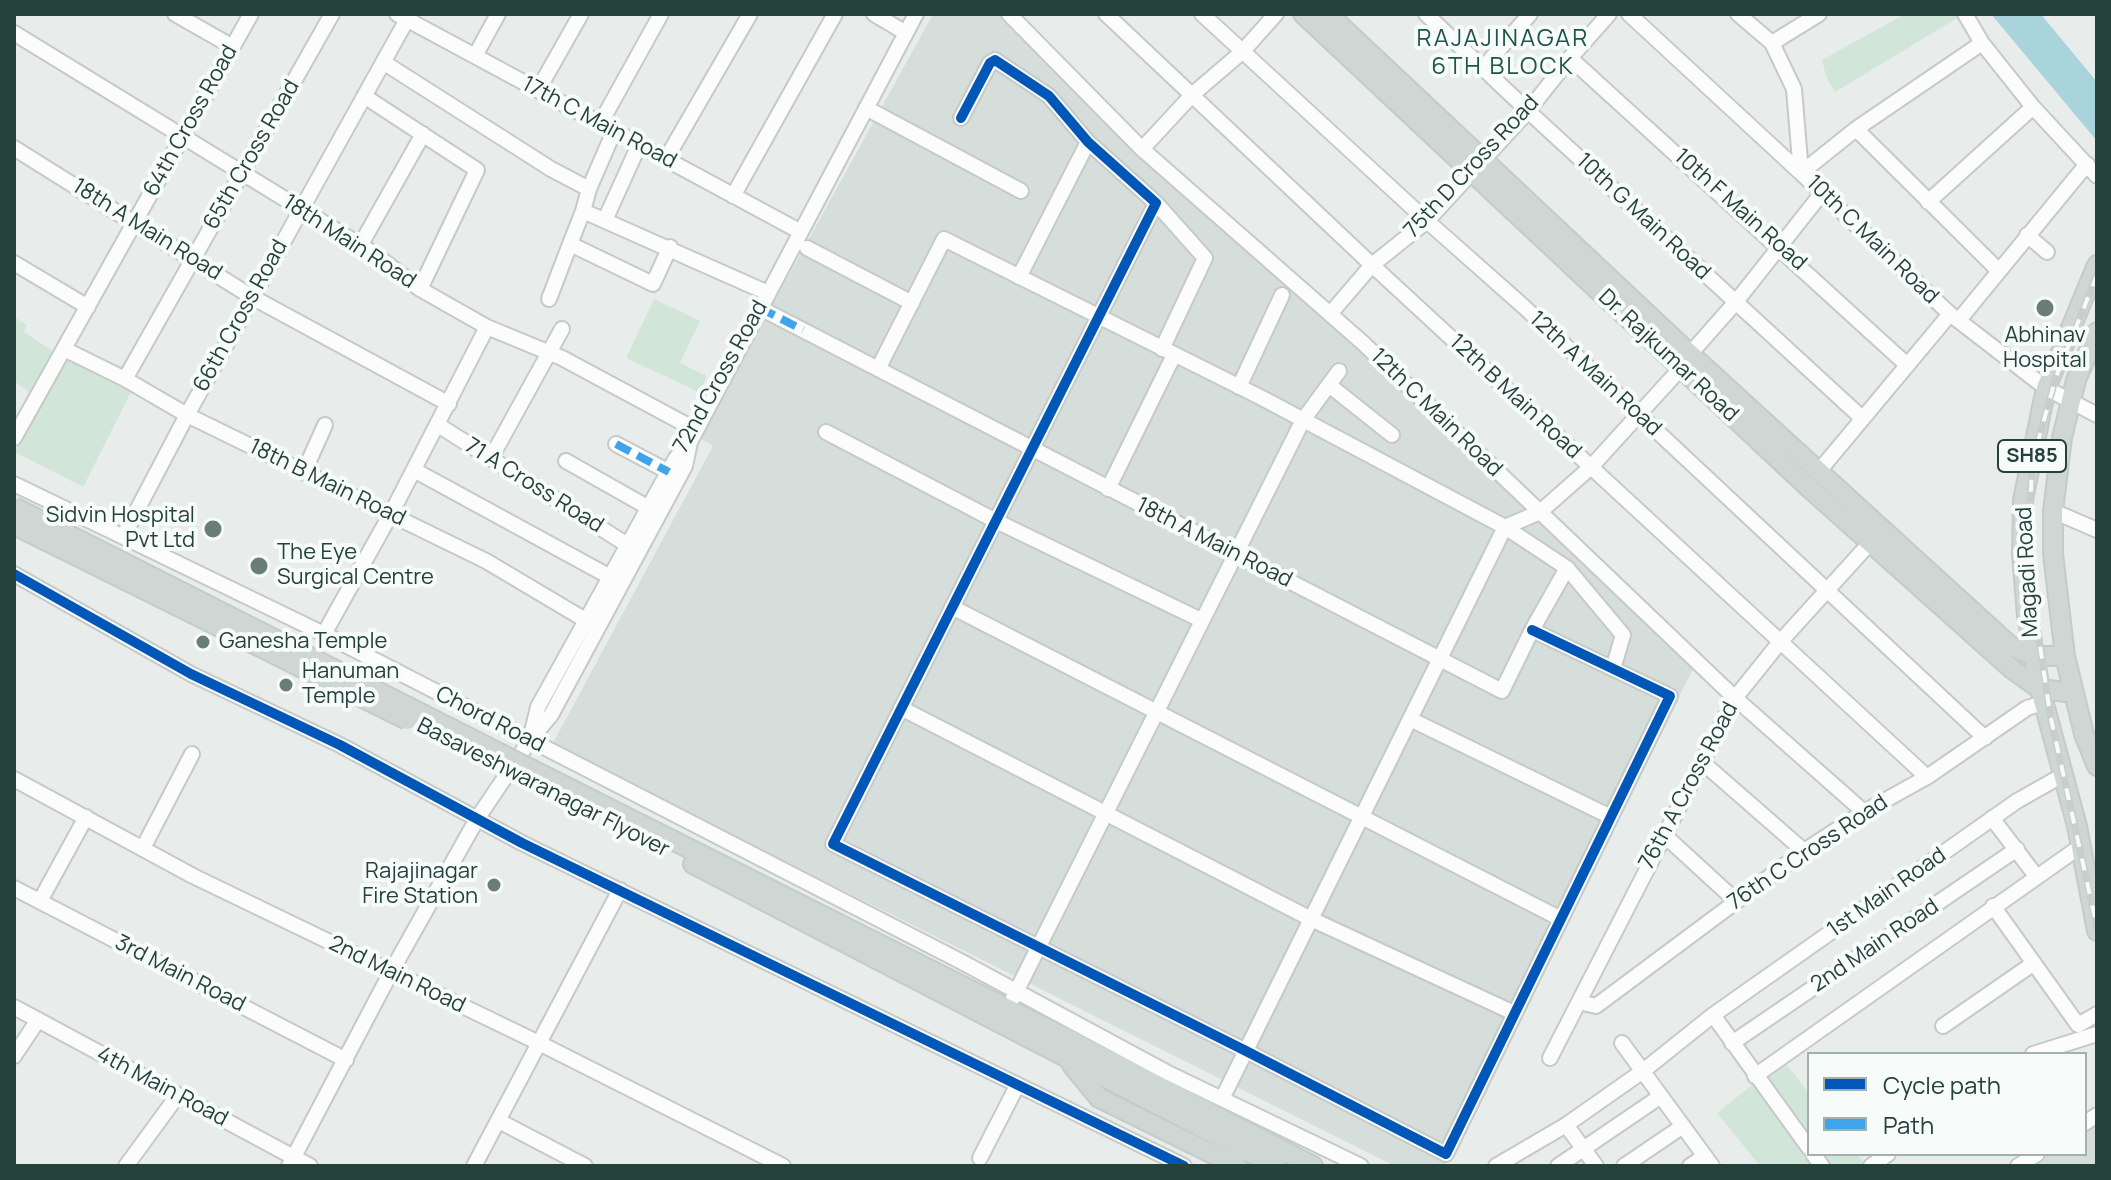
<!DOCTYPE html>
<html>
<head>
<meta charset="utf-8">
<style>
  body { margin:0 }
  #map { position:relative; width:2111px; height:1180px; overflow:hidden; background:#e8edeb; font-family:Manrope,sans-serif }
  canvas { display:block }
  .frame { position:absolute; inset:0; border:16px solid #24423a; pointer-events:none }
  .legend { position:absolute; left:1807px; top:1052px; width:280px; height:104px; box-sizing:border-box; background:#f7fbf9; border:2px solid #a3b1ad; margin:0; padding:10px 14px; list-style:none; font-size:24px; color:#24423a }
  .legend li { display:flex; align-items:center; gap:16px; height:40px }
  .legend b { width:40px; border:2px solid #a3b1ad }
</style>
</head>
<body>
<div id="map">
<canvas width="2111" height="1180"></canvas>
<div class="frame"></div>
<ul class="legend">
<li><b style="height:10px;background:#0057b8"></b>Cycle path</li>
<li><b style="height:10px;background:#3ea4ec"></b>Path</li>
</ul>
</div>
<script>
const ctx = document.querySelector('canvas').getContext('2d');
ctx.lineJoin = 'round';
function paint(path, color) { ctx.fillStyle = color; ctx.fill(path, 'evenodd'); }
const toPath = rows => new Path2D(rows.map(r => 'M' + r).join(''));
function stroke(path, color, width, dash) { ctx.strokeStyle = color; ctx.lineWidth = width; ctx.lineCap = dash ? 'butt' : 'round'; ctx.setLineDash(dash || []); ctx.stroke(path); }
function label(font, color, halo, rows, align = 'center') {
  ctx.font = font + ' Manrope,sans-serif'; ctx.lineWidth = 8; ctx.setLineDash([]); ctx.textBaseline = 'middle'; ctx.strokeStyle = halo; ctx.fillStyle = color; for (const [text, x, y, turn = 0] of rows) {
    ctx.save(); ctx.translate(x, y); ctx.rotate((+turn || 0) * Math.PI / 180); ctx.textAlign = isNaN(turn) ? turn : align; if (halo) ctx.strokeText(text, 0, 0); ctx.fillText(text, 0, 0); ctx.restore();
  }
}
const built = toPath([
  [933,14,1001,14,1695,665,1444,1166,1395,1166,552,745,713,446,701,439,726,389],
  [2097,1108,2097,1166,2013,1166,2031,1154,2085,1154,2085,1116]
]);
const green = toPath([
  [1905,14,1957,14,1959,17,1835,92,1826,76,1822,60],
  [654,299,700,321,680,363,707,376,699,392,626,358],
  [14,317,27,325,24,332,54,352,29,392,14,381],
  [65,356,132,390,83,487,15,452],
  [1783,1060,1809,1093,1809,1154,1857,1154,1867,1166,1760,1166,1717,1113]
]);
const water = toPath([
  [1991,14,2041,14,2044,18,2097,82,2097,141]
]);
const minor = toPath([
  [175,14,233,47],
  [397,14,801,232],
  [874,14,906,33],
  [1009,14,1142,149,1363,343,1735,698,1864,812],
  [1106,14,1372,265,1927,777],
  [1202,14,1427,221,1523,306,1985,738],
  [1426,14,1528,111,1862,418],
  [1629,14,1801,173,1856,129,1982,43],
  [1738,14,1772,43,1794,89,1801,173,1950,314,2046,388,2097,415],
  [1965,14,1982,43,2033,107,2097,176],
  [14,33,373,253,420,289,487,327,562,358,696,430],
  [1772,43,1819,14],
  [475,56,498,14],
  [1570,58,1907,365],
  [383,62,551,169,589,189],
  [1483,68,1530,14],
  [538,90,581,14],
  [364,96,477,170,420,289],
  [866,108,1021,191],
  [961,118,990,63,995,60,1049,96,1088,142,1156,203,833,844,1246,1051,1446,1154,1670,696,1532,630],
  [600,124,661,14],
  [1856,129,1998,270],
  [614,131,589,189,583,211,768,293],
  [14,148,252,297,449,404],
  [1142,149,1193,94,1242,52,1276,14],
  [666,159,750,14],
  [733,196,835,14],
  [1928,202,2033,107],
  [1156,203,1205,258,1162,349],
  [583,211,570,244,653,284,670,247],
  [605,220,639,145],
  [2027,235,2047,252],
  [360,246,423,134],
  [807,248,912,303],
  [14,263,88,307],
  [1019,277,1088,142],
  [549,299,570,244],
  [760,308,1502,691,1532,630,1567,568],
  [1330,314,1372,265,1427,221,1528,111,1570,58,1609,14],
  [1959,320,2087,164],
  [64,349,125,379,187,415,486,561,587,621],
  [1690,354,1735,303,1822,193],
  [878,369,944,239,1262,398,1505,527,1567,568,1623,635,1613,669],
  [125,379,332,14],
  [1329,385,1392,435],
  [1239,387,1282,295],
  [438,425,629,546],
  [826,432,996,521,1201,620],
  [14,438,251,14],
  [616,444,669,472],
  [491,458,562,329],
  [566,461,649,508],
  [414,470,612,578],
  [1819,471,1950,314],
  [304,472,325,425],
  [14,484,324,634,962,962,1166,1072,1361,1166],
  [1108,489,1174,355],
  [2053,511,2097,530],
  [123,537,187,415,410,14],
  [14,574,191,674,340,745,522,843,1184,1166],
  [952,607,1559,918],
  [324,634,393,510,487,327],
  [901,708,1311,919,1514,1013],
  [1410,719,1611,817],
  [531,736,538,707,676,458,690,442,916,14],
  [1702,762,1804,851],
  [14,779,193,876,539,1043,783,1166],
  [1992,818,2036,876],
  [1663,834,1735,900],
  [143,848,192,754],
  [14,888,346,1060],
  [40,901,86,817],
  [1993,906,2078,1025,2097,1014],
  [1013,998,1303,420,1339,371],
  [1579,1002,1596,1006,1804,851,1864,812,1927,777,2027,708,2043,703],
  [14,1007,310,1166],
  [1713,1015,1809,1148],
  [1943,1026,2034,963],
  [1622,1043,1712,1166],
  [1732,1043,2017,849],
  [2033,1054,2097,1034],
  [14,1056,38,1020],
  [1550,1058,1735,698,1780,642,1870,543],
  [1755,1076,2081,846],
  [1222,1099,1505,527,1540,512,1591,467,1681,368],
  [499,1121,585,1166],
  [2085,1123,2097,1115],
  [1566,1125,1596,1166],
  [1813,1154,1822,1166],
  [980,1158,1017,1086],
  [126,1166,178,1095],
  [289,1166,391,972,477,819,530,740,551,715,685,466,690,442],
  [474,1166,620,890],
  [1496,1166,1566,1125,1643,1071,1713,1015,2017,801,2063,775],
  [1558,1166,1661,1096],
  [1624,1166,1683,1126],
  [1690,1166,1705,1156],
  [1871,1166,1888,1154],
  [2018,1166,2037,1154]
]);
const major = toPath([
  [1303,14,1807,486,2012,669,2040,689,2074,693],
  [1328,14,1690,354,2009,645,2034,656,2065,656],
  [2097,265,2046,388,2023,500,2022,555,2027,616,2040,689,2077,826,2097,931],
  [2097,332,2076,380,2062,438,2053,511,2053,554,2065,656,2084,734,2097,766],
  [529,768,1072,1041,1313,1166],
  [693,864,1276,1166],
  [1072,1065,1099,1098,1237,1166]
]);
const rail = toPath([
  [2097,275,2056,377,2032,463,2028,563,2050,714,2097,927]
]);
const majorBridge = toPath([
  [14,507,529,768],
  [14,525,407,720]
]);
const quiet = toPath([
  [760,308,803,330],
  [616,444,669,472]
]);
const cycleway = toPath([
  [961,118,990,63,995,60,1049,96,1088,142,1156,203,833,844,1246,1051,1446,1154,1670,696,1532,630],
  [14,574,191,674,340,745,522,843,1184,1166]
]);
const markers = [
  [2045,308,10,"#697e78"],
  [213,529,10,"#697e78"],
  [259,566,10,"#697e78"],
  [203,642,8,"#697e78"],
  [286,685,8,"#697e78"],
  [494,885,8,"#697e78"]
];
const shields = [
  [2032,456,68]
];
const shieldNames = [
  ["SH85",2032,456]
];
const streetNames = [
  ["64th Cross Road",191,121,-61],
  ["17th C Main Road",599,123,28],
  ["65th Cross Road",252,155,-60],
  ["75th D Cross Road",1472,167,-47],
  ["10th F Main Road",1740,210,42],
  ["10th G Main Road",1643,217,43],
  ["18th A Main Road",147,230,32],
  ["10th C Main Road",1872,240,44],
  ["18th Main Road",349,242,33],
  ["66th Cross Road",241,316,-61],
  ["Dr. Rajkumar Road",1668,356,43],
  ["12th A Main Road",1595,374,43],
  ["72nd Cross Road",721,377,-61],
  ["12th B Main Road",1515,397,43],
  ["12th C Main Road",1436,413,44],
  ["18th B Main Road",327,483,26],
  ["71 A Cross Road",534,486,32],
  ["18th A Main Road",1214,543,27],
  ["Magadi Road",2028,572,-93],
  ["Chord Road",490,720,27],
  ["76th A Cross Road",1689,786,-62],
  ["Basaveshwaranagar Flyover",543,788,27],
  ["76th C Cross Road",1808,853,-34],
  ["1st Main Road",1887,893,-35],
  ["2nd Main Road",1875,946,-34],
  ["3rd Main Road",180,974,27],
  ["2nd Main Road",397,975,26],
  ["4th Main Road",162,1087,28]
];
const poiNames = [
  ["Abhinav",2045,336,"center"],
  ["Hospital",2045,361,"center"],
  ["Sidvin Hospital",195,516,"right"],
  ["Pvt Ltd",195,541,"right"],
  ["The Eye",277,553],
  ["Surgical Centre",277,578],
  ["Ganesha Temple",219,642],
  ["Hanuman",302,672],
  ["Temple",302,697],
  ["Rajajinagar",478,872,"right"],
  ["Fire Station",478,897,"right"]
];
const neighbourhoodNames = [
  ["RAJAJINAGAR",1503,39],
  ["6TH BLOCK",1503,67]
];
paint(built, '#d6dedb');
paint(green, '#d1e6d8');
paint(water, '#a9d4db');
stroke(minor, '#c5cac8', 18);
stroke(major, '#c3ccc9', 22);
stroke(minor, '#fcfcfc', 14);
stroke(major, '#cfd7d5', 18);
stroke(rail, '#c9cdcc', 7);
stroke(rail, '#f7fbf9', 4, [12]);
stroke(majorBridge, '#c3ccc9', 22, []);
stroke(majorBridge, '#cfd7d5', 18);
stroke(quiet, '#3ea4ec', 8, [16, 8]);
stroke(cycleway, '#0057b8', 10);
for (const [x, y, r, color] of markers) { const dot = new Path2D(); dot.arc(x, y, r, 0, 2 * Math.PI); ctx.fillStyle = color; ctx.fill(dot); stroke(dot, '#f7fbf9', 3); }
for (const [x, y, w] of shields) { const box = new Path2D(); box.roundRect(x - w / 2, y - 16, w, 32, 6); ctx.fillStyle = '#f7fbf9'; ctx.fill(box); stroke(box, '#24423a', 2); }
label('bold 20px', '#24423a', null, shieldNames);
label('22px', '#24423a', '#f7fbf9', streetNames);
label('22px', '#24423a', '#f7fbf9', poiNames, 'left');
ctx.letterSpacing = '2px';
label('24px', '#1f5548', '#f7fbf9', neighbourhoodNames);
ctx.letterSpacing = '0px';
</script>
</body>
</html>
